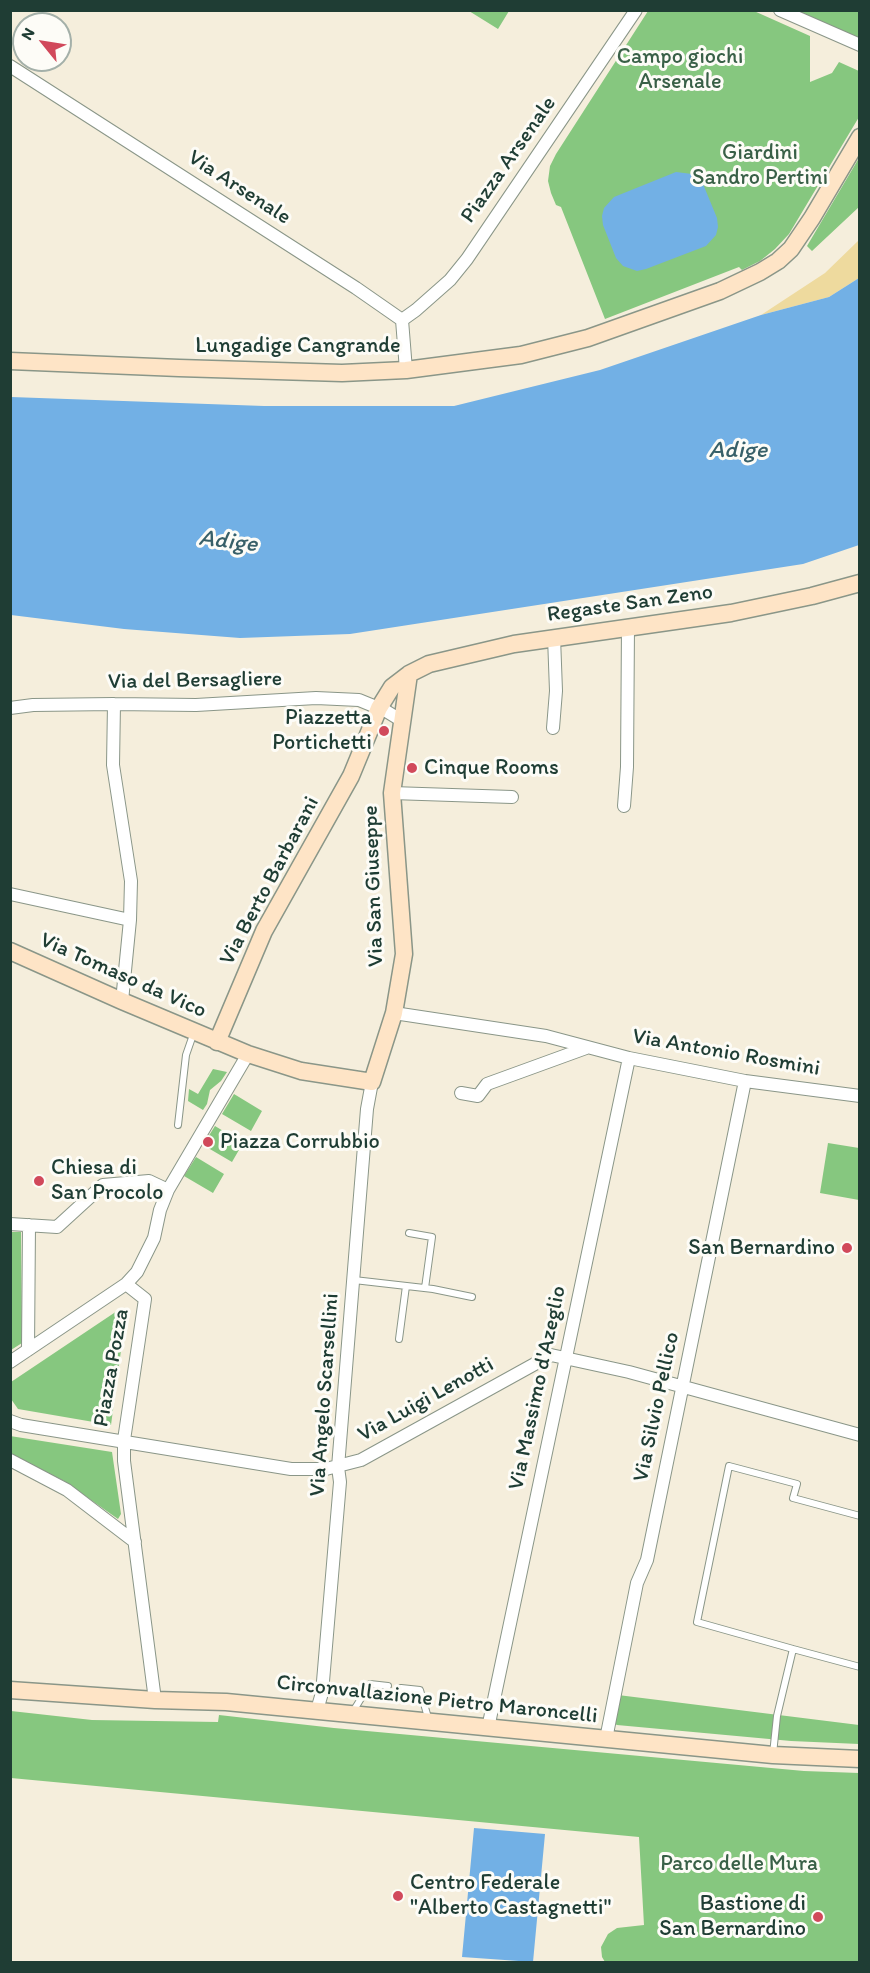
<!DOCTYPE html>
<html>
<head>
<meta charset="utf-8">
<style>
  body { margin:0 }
  #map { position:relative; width:870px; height:1973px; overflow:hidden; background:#f5eedc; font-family:Itim,sans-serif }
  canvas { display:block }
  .frame { position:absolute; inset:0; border:12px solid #1f3d34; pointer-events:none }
  .north { position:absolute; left:12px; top:12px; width:60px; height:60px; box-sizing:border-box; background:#fdfcf7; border:2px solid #a4b0a9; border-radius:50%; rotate:300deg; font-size:16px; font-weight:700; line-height:24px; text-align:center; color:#1f3d34 }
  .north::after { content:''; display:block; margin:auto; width:21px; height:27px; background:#d1495b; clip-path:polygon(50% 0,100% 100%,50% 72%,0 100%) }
</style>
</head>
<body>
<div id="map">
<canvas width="870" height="1973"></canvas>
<div class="frame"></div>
<div class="north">N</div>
</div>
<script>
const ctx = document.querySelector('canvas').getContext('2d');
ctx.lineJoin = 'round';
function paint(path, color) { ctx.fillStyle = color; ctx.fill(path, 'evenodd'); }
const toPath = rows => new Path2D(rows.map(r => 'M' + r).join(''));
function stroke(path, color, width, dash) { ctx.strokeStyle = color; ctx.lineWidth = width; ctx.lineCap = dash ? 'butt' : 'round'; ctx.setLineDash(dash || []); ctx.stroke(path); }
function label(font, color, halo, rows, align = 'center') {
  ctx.font = font + ' Itim,sans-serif'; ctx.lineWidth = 6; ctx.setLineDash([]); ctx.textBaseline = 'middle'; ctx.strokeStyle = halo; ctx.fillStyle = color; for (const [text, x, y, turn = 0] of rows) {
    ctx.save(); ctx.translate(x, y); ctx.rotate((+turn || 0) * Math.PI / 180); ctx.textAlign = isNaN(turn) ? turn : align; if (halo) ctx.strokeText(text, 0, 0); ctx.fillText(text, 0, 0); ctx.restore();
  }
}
const green = toPath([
  [469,11,509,11,498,29],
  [648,11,754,11,810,36,810,82,832,73,839,62,859,71,859,117,789,234,775,249,760,261,742,270,739,267,605,319,561,207,556,205,551,193,548,181,550,166,556,154],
  [792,11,859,11,859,40],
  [859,158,859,207,812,251,807,246],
  [213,1069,227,1072,221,1081,210,1090,207,1104,203,1110,188,1101,189,1089,198,1094],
  [234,1094,262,1111,251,1131,222,1114],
  [215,1126,243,1143,232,1162,203,1145],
  [828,1143,859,1148,859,1200,820,1193],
  [196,1157,224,1174,213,1193,184,1176],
  [11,1232,21,1232,22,1343,11,1350],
  [120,1309,126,1313,111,1425,18,1409,11,1399,11,1382],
  [10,1436,112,1452,121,1514,118,1519,64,1481,11,1454],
  [618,1695,859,1725,859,1744,791,1741,617,1725,615,1724],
  [11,1711,92,1720,218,1722,219,1715,334,1728,804,1771,859,1773,859,1962,605,1962,602,1957,601,1947,608,1934,617,1928,644,1925,639,1837,11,1778]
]);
const sand = toPath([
  [859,240,859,278,829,297,761,315,825,273]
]);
const water = toPath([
  [676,172,692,174,703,184,717,218,718,227,716,235,706,246,646,269,637,271,623,266,616,258,603,225,602,216,604,208,614,197],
  [859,278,859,545,803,564,350,634,240,638,124,629,11,615,11,397,264,406,454,406,600,370,761,315,829,297],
  [474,1828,545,1834,533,1962,462,1957]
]);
const lane = toPath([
  [178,1125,186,1055,194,1032],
  [409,1233,432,1237,425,1288],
  [354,1280,433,1289,472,1297],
  [399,1339,406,1286],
  [793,1649,697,1622,729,1466,797,1484,793,1498,860,1516],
  [401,1688,420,1690,429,1721],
  [352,1713,370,1684,388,1686],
  [773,1754,777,1716,793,1649,860,1667]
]);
const street = toPath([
  [780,10,860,45],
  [10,66,356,288,402,320],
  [402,320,416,310,450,280,467,259,636,10],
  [402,320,406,370],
  [114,704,113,765,131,881,130,920,122,1001],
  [10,708,33,705,114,704,196,705,316,698,359,700,386,711,399,719,402,724],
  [553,728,556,691,554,637],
  [392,793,512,797],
  [624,806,627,767,628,626],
  [10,894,130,920],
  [394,1013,546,1036,629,1058,745,1081,860,1096],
  [461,1093,478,1096,487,1084,586,1048],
  [10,1224,57,1227,103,1185,149,1181,168,1190],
  [126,1284,145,1299,124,1440,124,1461,155,1700],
  [28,1350,29,1225],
  [10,1362,126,1284,137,1272,154,1238,160,1210,168,1190,248,1054],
  [10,1421,21,1425,291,1469,326,1469,361,1460,551,1355,629,1372,860,1435],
  [10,1460,67,1490,135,1542],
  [317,1710,322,1693,340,1482,338,1467,367,1109,372,1082],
  [488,1728,629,1058],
  [606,1739,637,1583,647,1560,745,1081]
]);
const secondary = toPath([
  [10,361,179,368,342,373,406,370,521,355,588,338,720,291,760,272,778,261,791,249,812,218,860,137],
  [10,951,122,1001,248,1054,301,1071,372,1082,394,1013,404,954,392,793,409,674],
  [217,1042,264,931,351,776,379,708,392,687,409,674,429,664,514,644,731,613,812,596,860,583],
  [10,1690,155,1700,226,1702,773,1755,860,1759]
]);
const markers = [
  [384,731,6,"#d1495b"],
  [412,768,6,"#d1495b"],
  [208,1142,6,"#d1495b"],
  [39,1181,6,"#d1495b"],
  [847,1248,6,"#d1495b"],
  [398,1896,6,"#d1495b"],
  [818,1917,6,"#d1495b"]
];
const parkNames = [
  ["Campo giochi",680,57],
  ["Arsenale",680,82],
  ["Giardini",760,153],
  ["Sandro Pertini",760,178],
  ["Parco delle Mura",739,1864]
];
const streetNames = [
  ["Piazza Arsenale",509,160,-55],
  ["Via Arsenale",239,188,33],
  ["Lungadige Cangrande",298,346],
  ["Regaste San Zeno",630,604,-8],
  ["Via del Bersagliere",195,681,-1],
  ["Via Berto Barbarani",270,881,-62],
  ["Via San Giuseppe",374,886,-92],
  ["Via Tomaso da Vico",123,976,24],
  ["Via Antonio Rosmini",726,1053,10],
  ["Piazza Pozza",112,1368,-80],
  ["Via Massimo d'Azeglio",538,1388,-78],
  ["Via Angelo Scarsellini",325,1395,-86],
  ["Via Luigi Lenotti",426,1400,-29],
  ["Via Silvio Pellico",657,1407,-78],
  ["Circonvallazione Pietro Maroncelli",437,1700,6]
];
const poiNames = [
  ["Piazzetta",372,718,"right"],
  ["Portichetti",372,743,"right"],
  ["Cinque Rooms",424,768],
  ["Piazza Corrubbio",220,1142],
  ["Chiesa di",51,1168],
  ["San Procolo",51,1193],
  ["San Bernardino",835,1248,"right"],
  ["Centro Federale",410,1883],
  ["\"Alberto Castagnetti\"",410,1908],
  ["Bastione di",806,1904,"right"],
  ["San Bernardino",806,1929,"right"]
];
const waterNames = [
  ["Adige",738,451],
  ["Adige",228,542,7]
];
paint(green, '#86c77f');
paint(sand, '#eeda9e');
paint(water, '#72b0e5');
stroke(lane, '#8a9688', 8);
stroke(street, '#8a9688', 14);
stroke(secondary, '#8a9688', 19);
stroke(lane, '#fff', 6);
stroke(street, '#fff', 12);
stroke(secondary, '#fee4c6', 16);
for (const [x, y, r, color] of markers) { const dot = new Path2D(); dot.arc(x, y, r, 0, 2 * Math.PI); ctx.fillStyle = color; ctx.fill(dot); stroke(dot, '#fdfcf7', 2); }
label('22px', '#396047', '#fdfcf7', parkNames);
label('22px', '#1f3d34', '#fdfcf7', streetNames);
label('22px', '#1f3d34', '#fdfcf7', poiNames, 'left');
label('italic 24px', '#386069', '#fdfcf7', waterNames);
</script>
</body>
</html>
